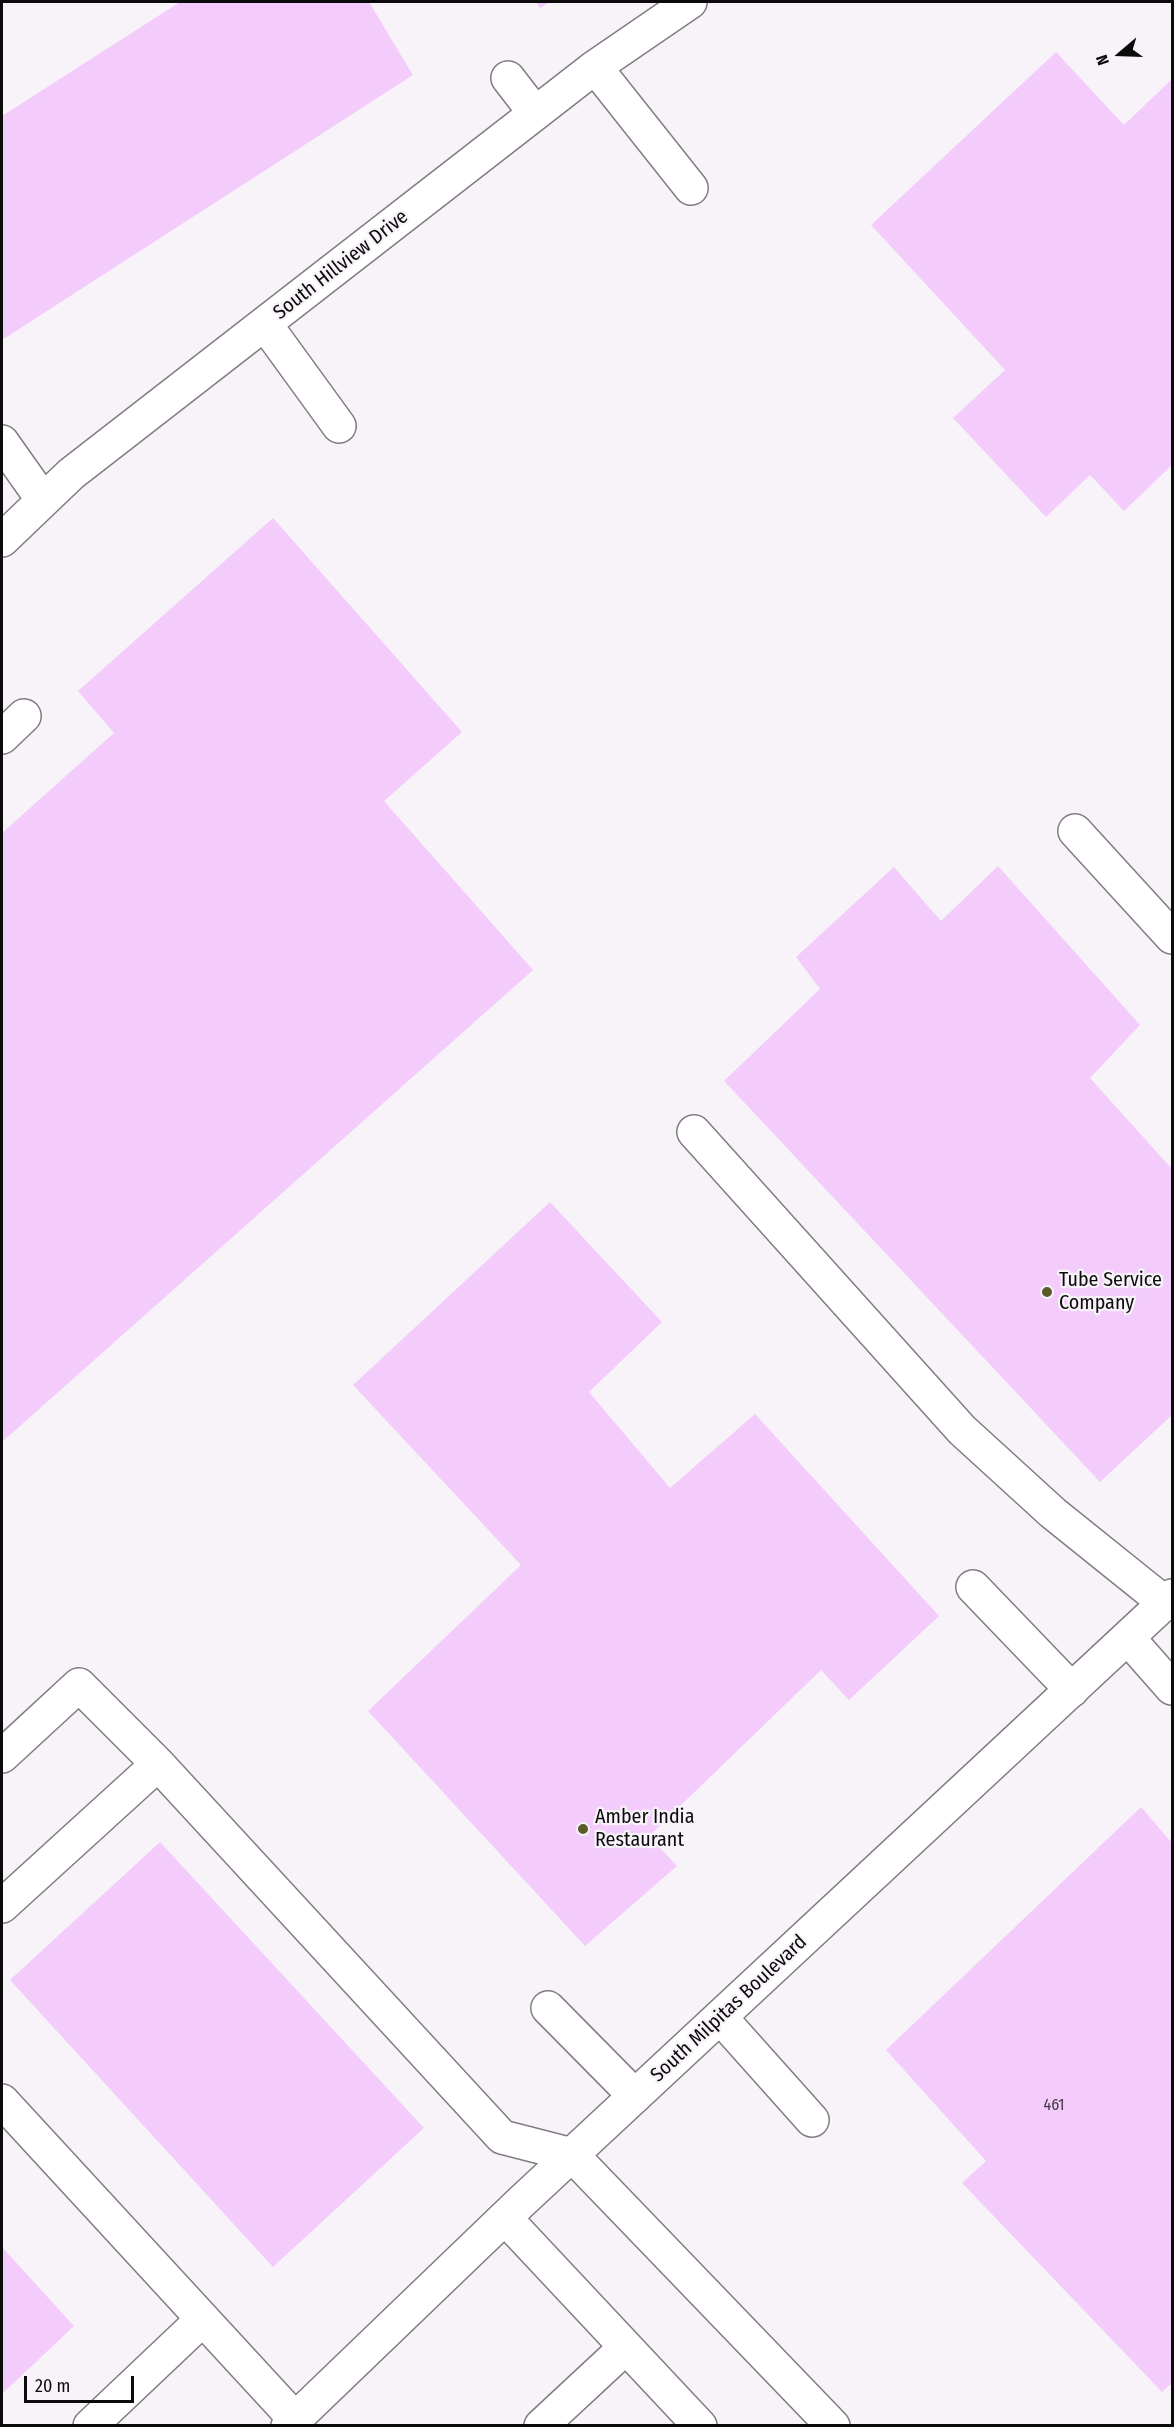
<!DOCTYPE html>
<html>
<head>
<meta charset="utf-8">
<style>
  body { margin:0 }
  #map { position:relative; width:1174px; height:2427px; overflow:hidden; background:#f8f3f9; font-family:"Fira Sans Condensed",sans-serif }
  canvas { display:block }
  .frame { position:absolute; inset:0; border:3px solid #0c0b0c; pointer-events:none }
  .north { position:absolute; left:1090px; top:24px; width:60px; height:60px; -webkit-text-stroke:4px #f8f3f9; paint-order:stroke; rotate:251deg; font-size:16px; font-weight:700; line-height:24px; text-align:center; color:#0c0b0c }
  .north::after { content:''; display:block; margin:auto; width:21px; height:27px; background:#0c0b0c; clip-path:polygon(50% 0,100% 100%,50% 72%,0 100%) }
  .scale { position:absolute; left:24px; top:2376px; width:110px; height:27px; box-sizing:border-box; border:3px solid #0c0b0c; border-top:0; padding-left:8px; font-size:18px; line-height:21px; white-space:nowrap; color:#0c0b0c; -webkit-text-stroke:4px #f8f3f9; paint-order:stroke }
</style>
</head>
<body>
<div id="map">
<canvas width="1174" height="2427"></canvas>
<div class="frame"></div>
<div class="north">N</div>
<div class="scale">20 m</div>
</div>
<script>
const ctx = document.querySelector('canvas').getContext('2d');
ctx.lineJoin = 'round';
function paint(path, color) { ctx.fillStyle = color; ctx.fill(path, 'evenodd'); }
const toPath = rows => new Path2D(rows.map(r => 'M' + r).join(''));
function stroke(path, color, width, dash) { ctx.strokeStyle = color; ctx.lineWidth = width; ctx.lineCap = dash ? 'butt' : 'round'; ctx.setLineDash(dash || []); ctx.stroke(path); }
function label(font, color, halo, rows, align = 'center') {
  ctx.font = font + ' "Fira Sans Condensed",sans-serif'; ctx.lineWidth = 4.5; ctx.setLineDash([]); ctx.textBaseline = 'middle'; ctx.strokeStyle = halo; ctx.fillStyle = color; for (const [text, x, y, turn = 0] of rows) {
    ctx.save(); ctx.translate(x, y); ctx.rotate((+turn || 0) * Math.PI / 180); ctx.textAlign = isNaN(turn) ? turn : align; if (halo) ctx.strokeText(text, 0, 0); ctx.fillText(text, 0, 0); ctx.restore();
  }
}
const building = toPath([
  [180,2,369,2,413,75,2,340,2,116],
  [536,2,550,2,540,8],
  [1056,52,1124,125,1172,79,1172,465,1124,511,1090,475,1046,517,953,418,1005,370,871,225],
  [273,518,462,732,384,801,533,970,2,1442,2,833,114,733,78,691],
  [998,866,1140,1025,1090,1078,1172,1169,1172,1415,1100,1482,724,1081,820,989,796,957,894,867,941,921],
  [550,1202,662,1322,589,1392,670,1488,755,1414,939,1616,849,1700,821,1670,649,1836,677,1866,585,1946,368,1711,521,1565,353,1385],
  [1141,1807,1172,1843,1172,2383,1162,2392,962,2183,986,2161,886,2050],
  [160,1842,424,2128,273,2267,10,1980],
  [2,2247,74,2326,2,2394]
]);
const minor = toPath([
  [595,67,691,188],
  [508,78,535,113],
  [265,324,339,426],
  [2,442,43,500],
  [2,540,71,474,595,67,690,2],
  [2,737,24,716],
  [1075,831,1172,937],
  [694,1132,962,1430,1053,1513,1165,1603],
  [973,1587,1072,1690],
  [1128,1638,1172,1688],
  [2,1756,79,1685,158,1764],
  [2,1906,158,1764,502,2137,572,2155,833,2426],
  [548,2008,635,2096],
  [720,2017,812,2120],
  [2,2101,295,2419],
  [505,2218,700,2426],
  [90,2426,203,2319],
  [541,2426,626,2347]
]);
const major = toPath([
  [288,2426,520,2203,1172,1596]
]);
const markers = [
  [1047,1292,6,"#5a5c29"],
  [583,1829,6,"#5a5c29"]
];
const numberNames = [
  ["461",1054,2106]
];
const streetNames = [
  ["South Hillview Drive",341,265,-38],
  ["South Milpitas Boulevard",729,2009,-43]
];
const poiNames = [
  ["Tube Service",1059,1280],
  ["Company",1059,1303],
  ["Amber India",595,1817],
  ["Restaurant",595,1840]
];
paint(building, '#f3ccfb');
stroke(minor, '#817c82', 36);
stroke(major, '#817c82', 36);
stroke(minor, '#fff', 33);
stroke(major, '#fff', 33);
for (const [x, y, r, color] of markers) { const dot = new Path2D(); dot.arc(x, y, r, 0, 2 * Math.PI); ctx.fillStyle = color; ctx.fill(dot); stroke(dot, '#f8f3f9', 2); }
label('16px', '#463b48', null, numberNames);
label('20px', '#0c0b0c', '#f8f3f9', streetNames);
label('20px', '#0c0b0c', '#f8f3f9', poiNames, 'left');
</script>
</body>
</html>
